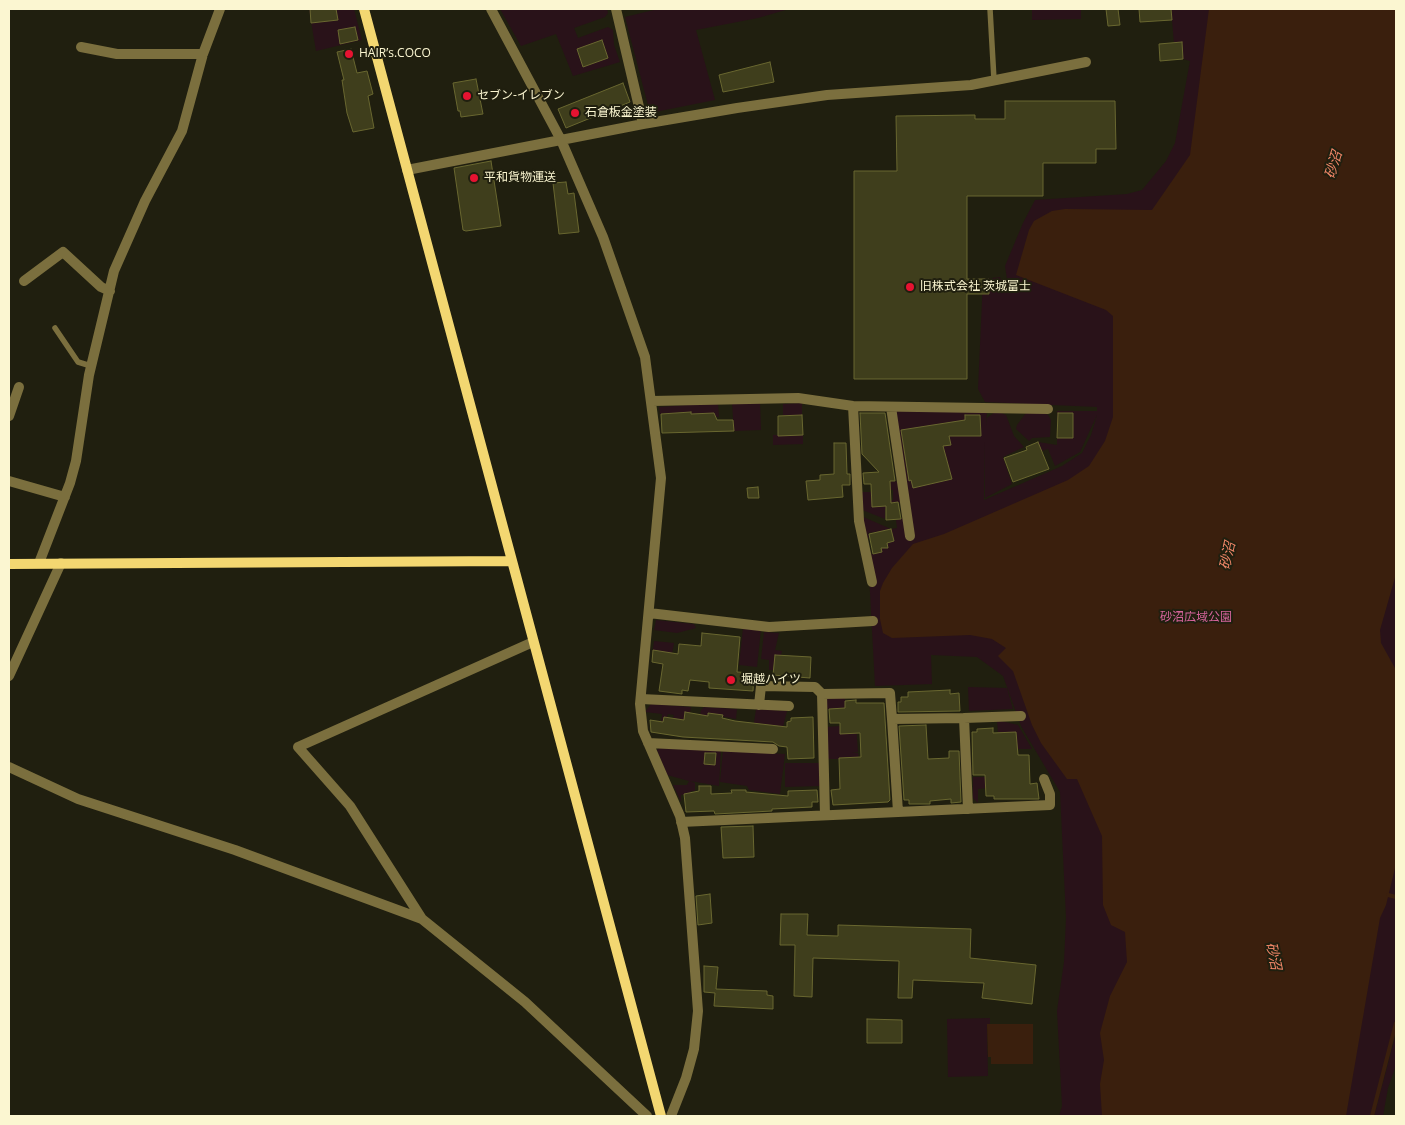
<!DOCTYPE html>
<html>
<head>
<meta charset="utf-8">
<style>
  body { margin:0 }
  #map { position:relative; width:1405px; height:1125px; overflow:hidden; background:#201f0f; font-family:"Open Sans",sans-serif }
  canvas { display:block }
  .frame { position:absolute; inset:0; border:10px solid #fbf6d1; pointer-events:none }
</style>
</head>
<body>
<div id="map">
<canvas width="1405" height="1125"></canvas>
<div class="frame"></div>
</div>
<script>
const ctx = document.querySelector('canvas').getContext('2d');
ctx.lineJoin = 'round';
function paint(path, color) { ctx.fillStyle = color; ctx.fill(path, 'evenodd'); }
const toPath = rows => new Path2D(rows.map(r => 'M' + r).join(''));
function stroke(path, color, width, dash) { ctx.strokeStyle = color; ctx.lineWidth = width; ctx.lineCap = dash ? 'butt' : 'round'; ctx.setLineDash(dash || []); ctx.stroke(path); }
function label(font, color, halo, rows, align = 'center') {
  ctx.font = font + ' "Open Sans","Noto Sans JP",sans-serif'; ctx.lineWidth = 4; ctx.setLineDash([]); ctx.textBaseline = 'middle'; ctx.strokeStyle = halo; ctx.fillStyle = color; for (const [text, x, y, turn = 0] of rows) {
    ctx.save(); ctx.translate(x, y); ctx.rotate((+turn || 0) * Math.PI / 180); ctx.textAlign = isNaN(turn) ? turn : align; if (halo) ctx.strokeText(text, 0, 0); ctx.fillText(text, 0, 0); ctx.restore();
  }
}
const green = toPath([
  [309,9,354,9,362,40,316,51],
  [500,9,607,9,608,13,605,17,574,28,578,38,608,27,613,30,614,45,620,62,573,76,556,34,521,46],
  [658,9,789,9,758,18,696,30,715,100,650,113,625,17],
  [1032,9,1081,9,1081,19,1032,20],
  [1171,9,1396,9,1396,1017,1372,1116,1059,1116,1062,1106,1057,1011,1064,962,1066,918,1060,792,1021,726,1003,676,977,657,931,655,932,684,875,686,868,555,882,552,881,548,888,548,887,543,894,541,891,530,868,533,869,538,865,538,861,516,891,529,897,528,896,520,904,518,893,410,987,412,986,426,987,418,995,412,999,412,1006,415,1014,436,1024,447,1003,457,1012,484,985,498,984,442,984,500,1062,466,1082,453,1091,435,1097,415,1080,452,1055,466,1048,449,1042,451,1038,442,1057,445,1057,411,1097,411,1097,407,985,402,978,389,983,279,1000,277,1002,284,1020,288,1012,285,1007,279,1005,266,1023,223,1035,200,1127,194,1142,190,1166,161,1175,143,1190,61,1183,59,1181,42,1174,43],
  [760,401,761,430,734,431,732,403],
  [718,403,719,417,691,414,691,412,660,414,659,407],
  [802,403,802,415,783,416,783,404],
  [1042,412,1048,415,1051,420,1050,437,1032,438,1029,441,1016,429,1017,425,1026,413],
  [773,435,803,435,803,444,773,445],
  [901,481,903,502,894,503,894,508,885,509,885,519,860,509,859,492,871,492,872,507,876,507,887,501,893,500,893,490,884,490,884,482],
  [656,620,694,624,696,628,677,633,654,630],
  [743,628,761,629,757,667,739,665],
  [764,632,779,633,775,650,782,651,781,655,775,655,773,670,769,670,769,660,761,659],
  [654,641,674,643,670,665,660,664,660,658,666,658,652,656],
  [968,687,1007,688,1013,709,969,711],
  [827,697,845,697,845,708,825,709],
  [651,704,691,707,686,738,683,737,685,720,673,718,674,715,668,714,667,717,664,717,660,734,662,714,645,712],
  [704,707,737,709,736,719,708,714,708,717,700,716,701,710],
  [756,709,787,711,783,727,754,723],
  [997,720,1018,725,1032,749,1017,749,1016,732,998,733],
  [856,725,858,752,852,753,858,753,859,759,827,759,825,727],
  [660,748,721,750,719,786,690,781,695,783,695,791,691,791,691,794,681,795,681,802,673,785,687,785,689,781,667,775,657,750],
  [723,750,785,754,780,794,749,790,747,786,720,782],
  [785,763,819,763,820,786,785,787],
  [973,777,1006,777,1006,786,978,789,978,803,973,798],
  [990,1018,990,1024,987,1024,988,1076,948,1077,947,1019],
  [1396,1033,1396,1065,1388,1088,1383,1116,1374,1116]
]);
const water = toPath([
  [1209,9,1396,9,1396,574,1380,630,1381,643,1396,670,1396,864,1386,905,1380,918,1346,1116,1102,1116,1100,1084,1104,1060,1100,1033,1110,996,1127,962,1125,932,1111,925,1103,905,1102,836,1077,779,1067,779,1041,743,1032,725,1013,671,998,656,1006,648,992,639,970,635,892,638,883,633,880,619,880,591,883,583,892,568,913,544,944,534,1068,480,1089,466,1105,441,1113,417,1113,316,1106,310,1016,275,1029,230,1034,221,1052,211,1065,209,1152,210,1190,155],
  [987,1024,1033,1024,1033,1064,991,1064,991,1057,988,1057]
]);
const stream = toPath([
  [1388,895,1396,897],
  [1372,1116,1396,1023]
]);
const building = toPath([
  [310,9,336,9,338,20,311,23,310,9],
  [1106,9,1118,9,1120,25,1108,26,1106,9],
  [1139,9,1171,9,1172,20,1140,22,1139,9],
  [355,27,358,40,340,44,338,30,355,27],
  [602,40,608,58,583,67,577,49,602,40],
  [1182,42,1183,59,1160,61,1159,44,1182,42],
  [351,49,357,73,367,71,373,94,368,96,374,128,353,132,347,113,342,80,344,80,337,52,351,49],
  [770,62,774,82,723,92,719,75,770,62],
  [476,79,483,114,461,117,460,111,458,111,453,83,476,79],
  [623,83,630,102,566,128,558,109,623,83],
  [1005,101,1115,101,1116,149,1096,149,1096,163,1043,163,1043,196,967,196,967,279,989,279,989,294,967,294,967,379,854,379,854,171,897,171,896,116,975,115,975,119,1005,119,1005,101],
  [491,161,501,226,466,231,463,230,454,168,491,161],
  [566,182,568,194,574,193,579,232,559,234,553,183,566,182],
  [691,412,691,414,714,413,717,420,733,420,734,431,662,433,661,414,691,412],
  [860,413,885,413,895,481,890,481,891,503,898,502,901,519,886,520,886,506,872,507,871,484,864,484,863,473,879,472,862,454,860,413],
  [1058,413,1073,413,1073,438,1057,438,1058,413],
  [802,415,803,435,778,436,778,416,802,415],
  [965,415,980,415,981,436,949,436,951,445,943,446,952,479,913,488,911,480,909,481,901,430,965,420,965,415],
  [1038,442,1049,469,1013,482,1004,458,1027,450,1026,447,1038,442],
  [834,443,846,443,847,474,850,474,850,485,842,485,843,497,808,500,806,481,820,480,820,475,834,474,834,443],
  [758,487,759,498,748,498,747,488,758,487],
  [891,529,894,541,887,543,888,548,881,548,882,552,873,554,869,534,891,529],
  [702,633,740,637,737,672,754,673,753,691,709,688,709,682,690,680,688,691,682,690,682,694,659,691,663,664,652,662,653,650,678,654,679,644,701,646,702,633],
  [775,655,811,657,810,678,773,675,775,655],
  [950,690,950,694,959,693,960,711,898,712,898,702,901,702,901,697,908,697,908,692,950,690],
  [856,700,856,703,884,703,890,800,888,802,833,805,831,790,840,789,839,758,861,757,860,733,840,734,840,723,830,723,829,709,845,708,845,701,856,700],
  [685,712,708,716,708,713,723,715,722,718,735,721,787,727,787,722,791,721,791,718,813,717,814,758,788,759,787,747,779,746,773,742,683,737,651,732,650,720,663,722,664,717,684,720,685,712],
  [926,725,928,759,949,758,949,751,959,751,961,802,951,803,951,799,930,801,930,804,909,804,909,800,904,800,899,726,926,725],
  [993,728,993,733,1016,732,1018,755,1029,755,1030,784,1037,783,1039,799,994,799,994,796,986,796,985,775,973,775,972,732,977,732,977,729,993,728],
  [705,753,716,753,715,765,704,764,705,753],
  [699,786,711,786,711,794,732,793,731,790,746,790,746,792,788,796,788,791,817,790,818,802,812,802,812,807,772,809,772,811,715,814,714,811,686,812,684,794,699,791,699,786],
  [753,826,754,857,723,858,721,827,753,826],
  [710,894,712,923,698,925,696,896,710,894],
  [781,914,808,914,807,935,838,936,838,925,971,929,970,958,1036,965,1032,1004,982,998,984,983,913,980,912,998,898,998,899,961,813,958,812,997,794,996,795,945,780,945,781,914],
  [704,966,718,967,716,989,767,991,767,995,773,996,773,1009,714,1006,715,993,704,992,704,966],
  [867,1019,902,1020,902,1043,867,1043,867,1019]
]);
const lane = toPath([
  [990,9,994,80],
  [55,328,78,362,91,366]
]);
const street = toPath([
  [491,9,561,140,603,237,645,357,661,478,640,704,643,731,680,816,685,838,698,1011,694,1049,686,1078,671,1116],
  [616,9,643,124],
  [81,47,117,54,203,54],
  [407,170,643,124,737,108,827,95,971,85,1086,62],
  [24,281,63,252,101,287,110,291],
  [652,401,798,398,853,406,1048,409],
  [853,406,859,521,872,582],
  [891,407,910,536],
  [9,416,19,387],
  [9,481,65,497],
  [39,563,70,483,76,461,89,375,114,271,145,201,182,131,203,54,220,9],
  [649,613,769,627,873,621],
  [9,676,61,563],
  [822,694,825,815],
  [641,699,789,706],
  [759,705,761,686,815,687,822,694,890,693,892,719],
  [648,743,773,749],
  [9,767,78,799,235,850,422,919,525,1002,647,1116],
  [968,809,964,718,1021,716],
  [898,812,892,719,964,718],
  [681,822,1050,805,1050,794,1044,779],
  [422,919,350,806,298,747,533,642]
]);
const secondary = toPath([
  [364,9,661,1116],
  [9,564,511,561]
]);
const markers = [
  [349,54,5,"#e61331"],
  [467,96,5,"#e61331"],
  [575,113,5,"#e61331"],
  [474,178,5,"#e61331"],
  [910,287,5,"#e61331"],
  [731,680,5,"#e61331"]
];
const poiNames = [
  ["HAIR’s.COCO",359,54],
  ["セブン-イレブン",477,96],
  ["石倉板金塗装",585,113],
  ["平和貨物運送",484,178],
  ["旧株式会社 茨城富士",920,287],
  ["堀越ハイツ",741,680]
];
const parkNames = [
  ["砂沼広域公園",1196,618]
];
const waterNames = [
  ["砂沼",1334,165,-73],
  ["砂沼",1228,556,-78],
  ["砂沼",1273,956,78]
];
paint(green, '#291219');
paint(water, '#3a1f0d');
stroke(stream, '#3a1f0d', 4);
paint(building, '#3f3e1c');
stroke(building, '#696730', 1);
stroke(lane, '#7b6f3e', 5.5);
stroke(street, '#7b6f3e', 10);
stroke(secondary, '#f3d771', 10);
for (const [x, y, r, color] of markers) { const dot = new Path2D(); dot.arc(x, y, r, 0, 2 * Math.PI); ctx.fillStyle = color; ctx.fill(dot); stroke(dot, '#201f0f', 2); }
label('12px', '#fbf6d1', '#201f0f', poiNames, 'left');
label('12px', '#d5649b', '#201f0f', parkNames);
label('italic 14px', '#f28768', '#201f0f', waterNames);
</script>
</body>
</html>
